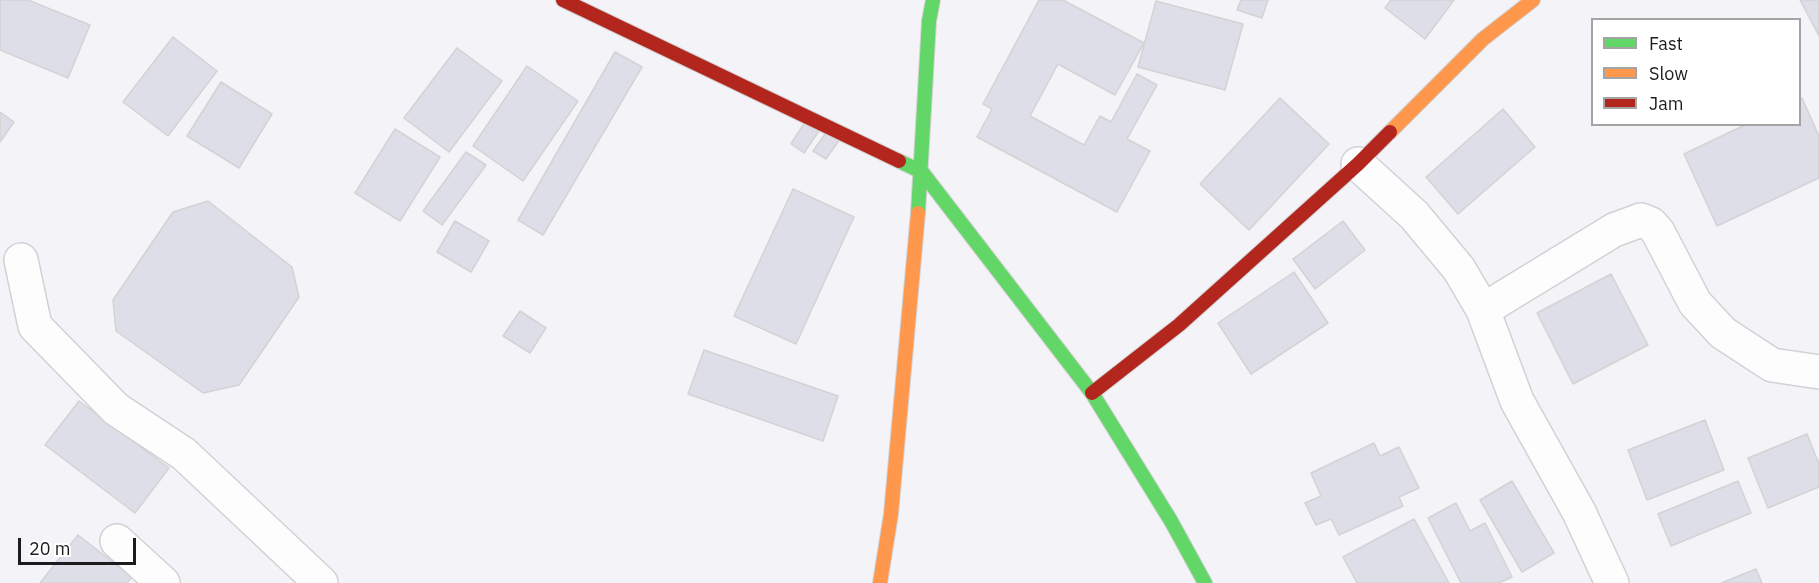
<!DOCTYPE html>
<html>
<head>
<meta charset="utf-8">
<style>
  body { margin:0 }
  #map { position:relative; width:1819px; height:583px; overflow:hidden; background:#f4f4f8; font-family:"IBM Plex Sans",sans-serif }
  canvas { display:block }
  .legend { position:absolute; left:1591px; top:18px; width:210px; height:108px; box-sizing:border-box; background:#fff; border:2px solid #a4a4a5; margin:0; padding:8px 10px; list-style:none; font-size:18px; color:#1c1c1e }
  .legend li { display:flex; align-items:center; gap:12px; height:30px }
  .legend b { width:30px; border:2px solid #a4a4a5 }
  .scale { position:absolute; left:18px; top:538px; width:118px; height:27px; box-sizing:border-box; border:3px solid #1c1c1e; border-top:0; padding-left:8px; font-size:18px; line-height:21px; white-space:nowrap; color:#1c1c1e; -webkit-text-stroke:4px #fff; paint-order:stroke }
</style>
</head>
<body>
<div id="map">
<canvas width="1819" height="583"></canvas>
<ul class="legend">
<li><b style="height:8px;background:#63d668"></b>Fast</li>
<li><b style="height:8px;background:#ff974d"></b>Slow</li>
<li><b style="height:8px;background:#b3261e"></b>Jam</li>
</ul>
<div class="scale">20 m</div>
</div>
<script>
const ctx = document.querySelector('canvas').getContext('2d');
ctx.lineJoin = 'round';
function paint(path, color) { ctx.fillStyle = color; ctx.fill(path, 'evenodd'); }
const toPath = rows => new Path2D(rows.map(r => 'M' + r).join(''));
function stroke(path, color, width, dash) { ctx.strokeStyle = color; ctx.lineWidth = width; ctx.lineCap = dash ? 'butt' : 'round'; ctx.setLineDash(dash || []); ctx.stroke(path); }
const building = toPath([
  [0,0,28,0,90,25,68,78,0,50,0,0],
  [1039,0,1063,0,1144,43,1115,95,1058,64,1030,116,1084,145,1100,116,1111,122,1137,74,1157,85,1127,139,1150,151,1117,212,977,137,992,109,983,104,1039,0],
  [1241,0,1268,0,1262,18,1237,10,1241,0],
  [1391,0,1454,0,1425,39,1385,8,1391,0],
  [1800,0,1819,0,1819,36,1800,0],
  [1156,1,1243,24,1225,90,1138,67,1156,1],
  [173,37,217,71,168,136,123,102,173,37],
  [457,48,502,81,449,152,404,118,457,48],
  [615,52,642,67,543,235,518,220,615,52],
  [527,66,578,101,523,181,473,146,527,66],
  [221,82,272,114,239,168,187,136,221,82],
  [1280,98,1329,144,1249,230,1200,184,1280,98],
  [1802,98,1819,136,1819,178,1717,226,1684,154,1747,124,1800,124,1800,99,1802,98],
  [1503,109,1535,147,1458,214,1426,177,1503,109],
  [0,112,14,122,0,142,0,112],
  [805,122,819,131,804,153,791,144,805,122],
  [395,129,440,157,400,221,355,193,395,129],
  [828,130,840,139,826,159,813,151,828,130],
  [466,152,486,165,442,225,423,211,466,152],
  [793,189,854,217,796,344,734,316,793,189],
  [208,201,292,267,299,297,239,385,203,393,116,331,113,300,173,212,208,201],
  [455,221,489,241,471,272,437,252,455,221],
  [1343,221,1365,250,1315,289,1293,259,1343,221],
  [1294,272,1328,323,1251,374,1218,323,1294,272],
  [1611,274,1648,345,1573,384,1537,313,1611,274],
  [520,311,546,328,530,353,503,336,520,311],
  [704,350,838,396,823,441,688,394,704,350],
  [79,401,169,468,135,513,45,445,79,401],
  [1705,420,1724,470,1647,500,1628,450,1705,420],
  [1807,434,1819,464,1819,487,1768,508,1748,458,1807,434],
  [1374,443,1380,456,1399,447,1419,488,1399,497,1403,506,1339,535,1331,519,1316,525,1305,503,1321,496,1311,473,1374,443],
  [1512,481,1554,553,1522,572,1480,500,1512,481],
  [1738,481,1751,513,1671,546,1658,514,1738,481],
  [1456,503,1470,531,1485,523,1512,577,1499,583,1461,583,1428,518,1456,503],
  [1414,519,1449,583,1357,583,1343,557,1414,519],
  [78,535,132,577,127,583,40,583,78,535],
  [1756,569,1762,583,1721,583,1756,569]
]);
const street = toPath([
  [1358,164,1414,215,1459,269,1483,310,1517,401,1579,512,1612,583],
  [21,260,35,326,116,409,184,454,321,583],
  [1483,310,1614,230,1641,220,1651,224,1658,232,1695,303,1723,333,1772,365,1819,372],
  [117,541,163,583]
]);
const fast = toPath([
  [899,161,922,172,1092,393,1171,521,1205,583],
  [918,213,929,21,933,0]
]);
const slow = toPath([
  [1390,132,1483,39,1533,0],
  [880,583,891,514,918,213]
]);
const jam = toPath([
  [563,0,899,161],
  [1092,393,1179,325,1358,164,1390,132]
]);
paint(building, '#dedee9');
stroke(building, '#d3d3d5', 1.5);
stroke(street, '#d2d2d4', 36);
stroke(fast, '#d2d2d4', 16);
stroke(slow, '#d2d2d4', 16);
stroke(jam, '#d2d2d4', 16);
stroke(street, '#fdfdfe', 33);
stroke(fast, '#63d668', 14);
stroke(slow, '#ff974d', 14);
stroke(jam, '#b3261e', 14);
</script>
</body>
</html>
